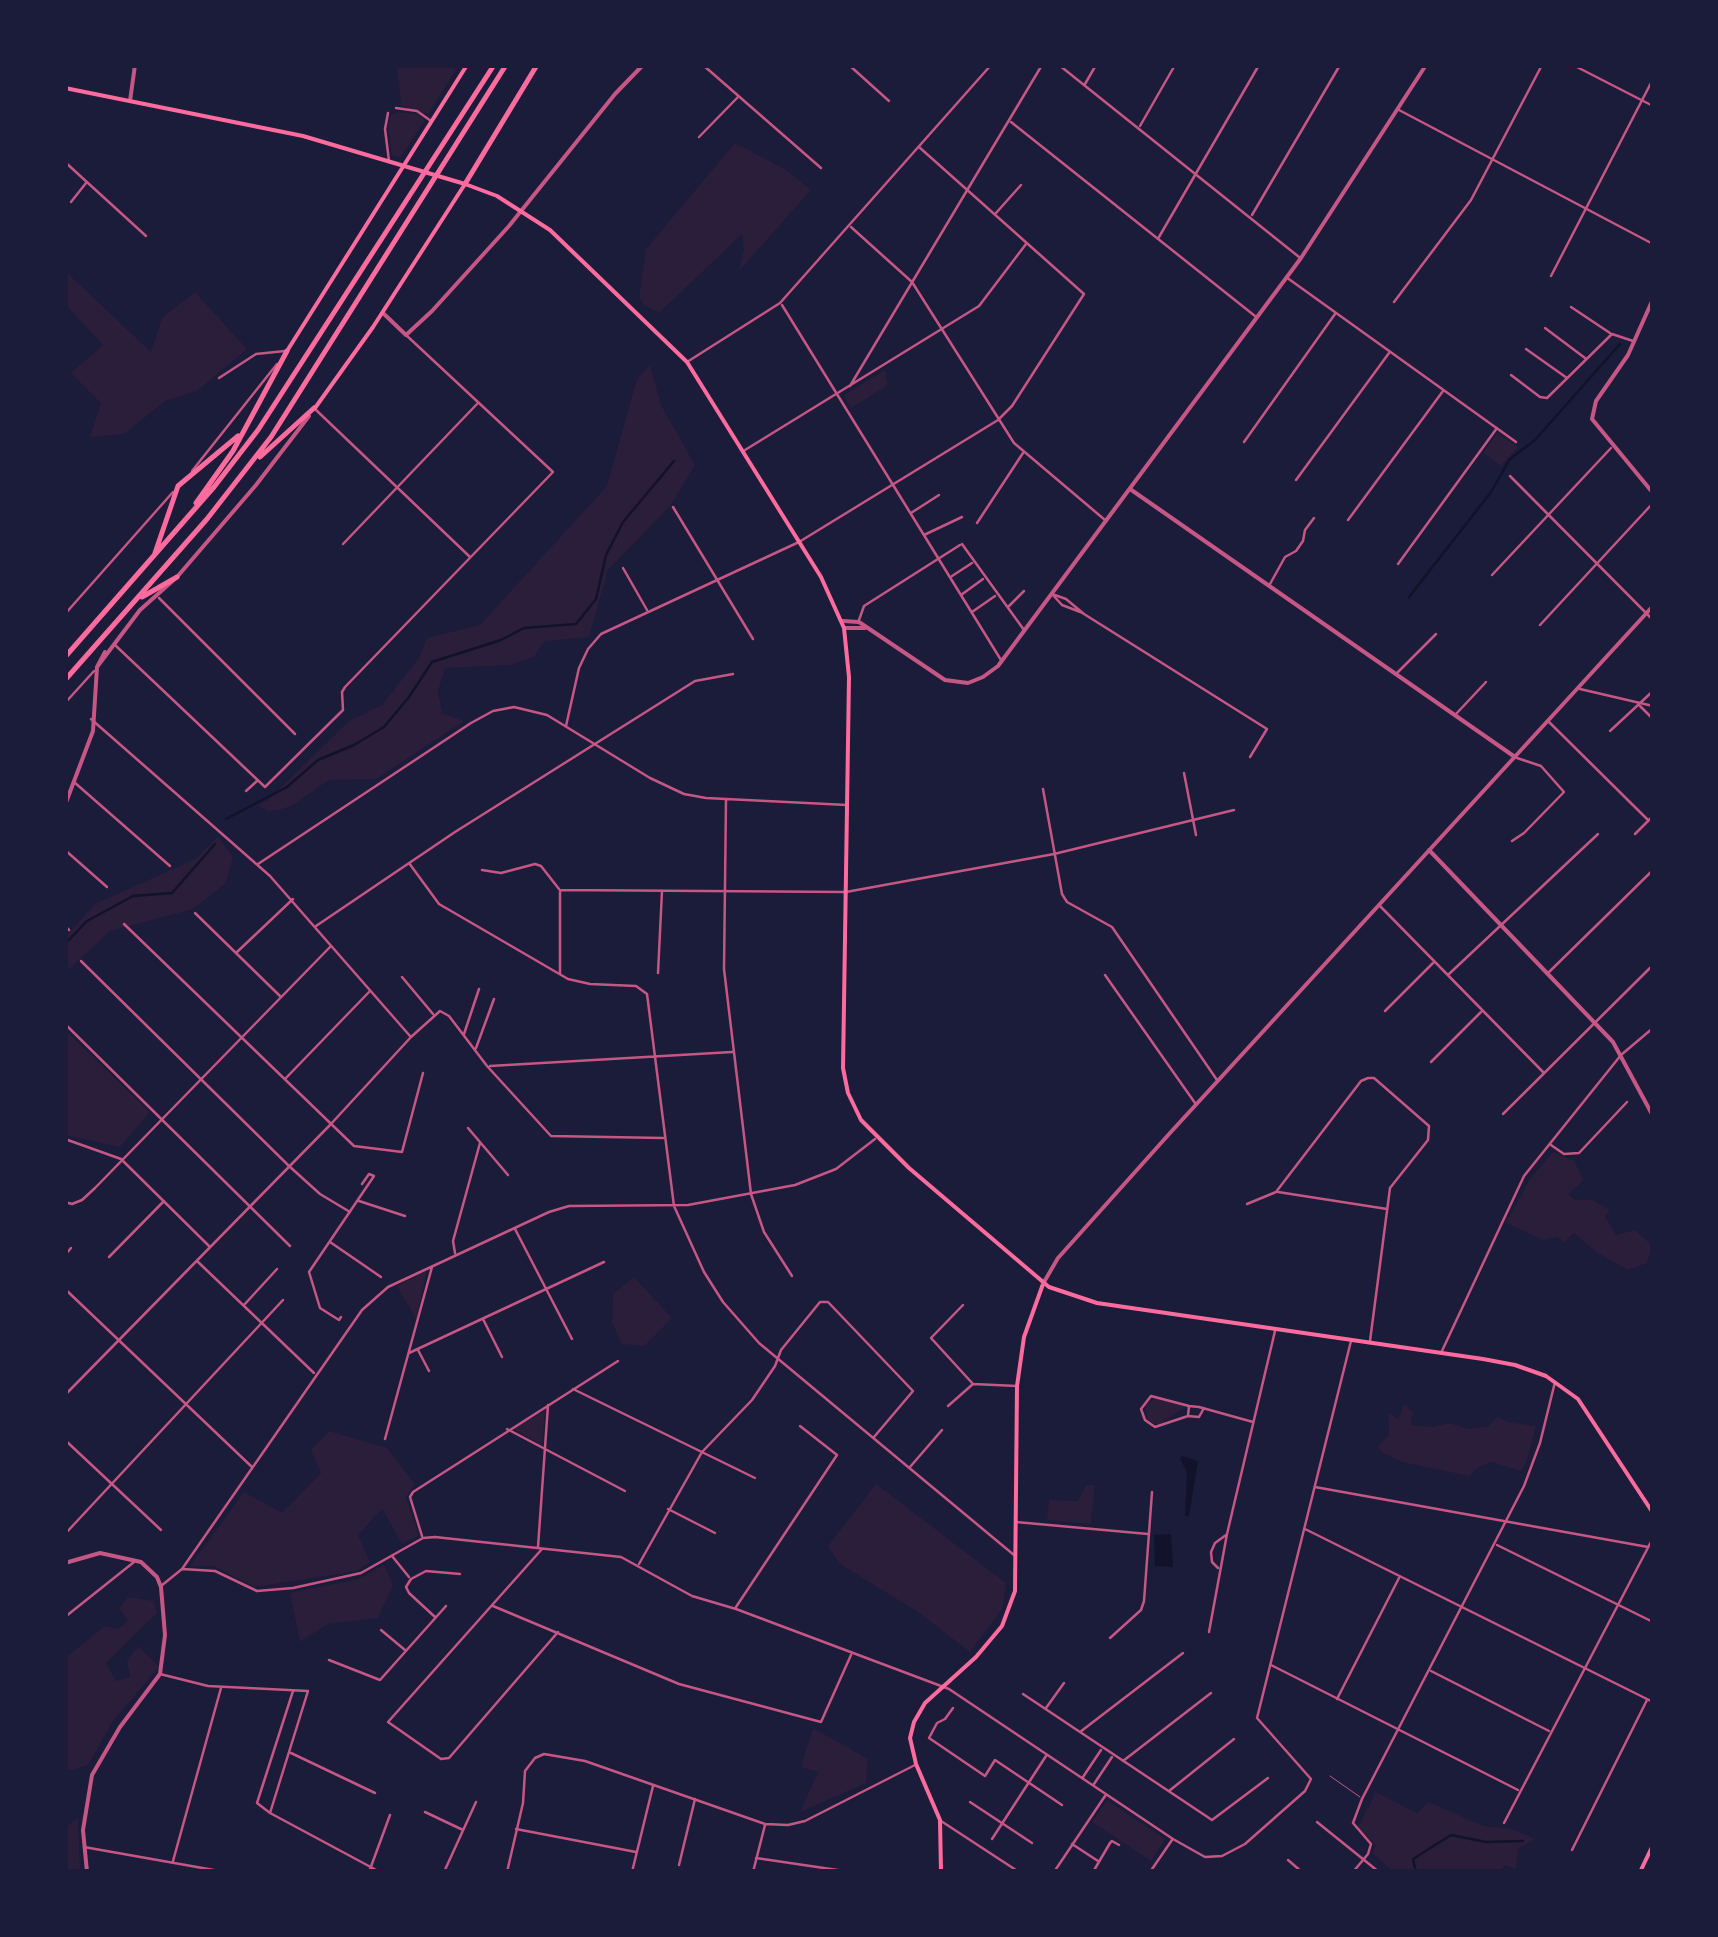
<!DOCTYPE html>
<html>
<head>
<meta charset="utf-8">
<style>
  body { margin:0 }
  #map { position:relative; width:1718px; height:1937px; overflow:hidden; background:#1b1b3a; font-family:Poppins,sans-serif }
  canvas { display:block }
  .frame { position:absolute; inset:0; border:68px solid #1b1b3a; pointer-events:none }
</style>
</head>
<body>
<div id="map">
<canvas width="1718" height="1937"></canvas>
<div class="frame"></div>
</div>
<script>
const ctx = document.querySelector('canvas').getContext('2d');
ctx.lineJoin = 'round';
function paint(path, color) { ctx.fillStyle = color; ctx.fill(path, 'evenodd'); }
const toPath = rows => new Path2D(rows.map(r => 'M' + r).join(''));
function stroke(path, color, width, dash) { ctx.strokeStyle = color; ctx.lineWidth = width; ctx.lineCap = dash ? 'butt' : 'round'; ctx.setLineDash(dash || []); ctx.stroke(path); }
const green = toPath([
  [397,65,459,65,428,114,399,105,401,102],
  [397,112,417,114,425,120,400,158,392,155,388,127,390,116],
  [735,143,785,169,811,190,739,271,744,249,742,234,659,313,643,304,639,297,646,249],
  [65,271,151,352,162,318,195,292,247,349,197,391,165,401,124,434,90,437,101,403,71,373,103,345,65,304],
  [650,365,661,405,695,465,671,505,608,570,589,637,545,641,534,657,510,665,445,668,438,691,442,713,464,721,376,779,329,780,291,806,279,810,268,811,257,805,267,801,349,721,382,705,419,658,427,638,480,625,607,486,637,379],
  [885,370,888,385,851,408,844,395],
  [1497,433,1518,447,1501,466,1483,453],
  [218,837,233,857,226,883,193,909,110,931,65,973,65,937,95,904,195,859],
  [65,1030,150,1112,120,1147,65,1135],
  [1553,1152,1574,1161,1584,1180,1568,1194,1575,1200,1593,1200,1610,1210,1605,1216,1616,1235,1635,1230,1652,1245,1647,1263,1628,1270,1596,1252,1574,1233,1564,1242,1557,1237,1543,1240,1506,1223,1530,1179],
  [427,1271,416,1319,397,1286],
  [634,1277,672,1318,644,1346,622,1344,612,1323,613,1294],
  [1156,1397,1187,1406,1158,1425,1147,1420,1146,1405],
  [1404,1404,1413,1413,1411,1425,1433,1427,1449,1423,1469,1429,1489,1426,1498,1416,1507,1422,1536,1426,1527,1461,1521,1471,1491,1462,1480,1466,1469,1476,1402,1462,1381,1452,1378,1446,1389,1435,1388,1412,1398,1419],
  [545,1411,542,1445,513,1429],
  [329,1431,387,1448,415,1484,406,1497,419,1535,402,1544,382,1509,358,1535,370,1562,357,1571,255,1587,213,1566,190,1566,244,1492,282,1513,321,1473,311,1450],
  [876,1484,1006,1583,1002,1609,970,1652,918,1612,840,1564,828,1546],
  [1086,1485,1095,1485,1091,1524,1047,1520,1049,1500,1078,1501],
  [384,1565,393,1585,378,1618,328,1624,300,1642,290,1593,358,1579],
  [128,1597,153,1601,157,1613,106,1663,116,1681,130,1677,127,1661,138,1646,159,1667,113,1721,88,1765,72,1770,65,1768,65,1658,105,1626,118,1629,128,1621,119,1608],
  [813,1728,868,1759,866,1783,800,1812,818,1772,801,1767],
  [1376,1792,1417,1813,1429,1802,1483,1826,1512,1829,1535,1839,1518,1849,1516,1869,1505,1865,1500,1872,1394,1872,1372,1853,1376,1845,1357,1829],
  [1107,1800,1165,1839,1151,1861,1092,1822],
  [78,1818,80,1872,65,1872,65,1828]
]);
const water = toPath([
  [1182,1456,1198,1461,1189,1516,1185,1516,1187,1472,1180,1459],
  [1171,1534,1173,1567,1155,1566,1154,1535]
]);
const stream = toPath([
  [1409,597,1491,492,1510,459,1535,440,1620,344],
  [226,819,287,787,318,760,354,745,384,727,409,697,432,662,501,640,524,628,576,624,596,599,606,555,623,522,674,461],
  [65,944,87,921,133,896,172,893,215,844],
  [1416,1872,1413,1859,1451,1835,1486,1842,1523,1841]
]);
const service = toPath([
  [1330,1776,1360,1797]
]);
const minor = toPath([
  [703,65,821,168],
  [849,65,889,101],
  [1059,65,1299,257],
  [1573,65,1653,106],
  [1085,84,1096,65],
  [396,108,417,111,431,121],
  [1399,110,1653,244],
  [388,113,385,129,389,161],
  [1011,122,1255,316],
  [1140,126,1175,65],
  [699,137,738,97],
  [65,162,146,236],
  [71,202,86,183],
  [996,213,1021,185],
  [1252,215,1340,65],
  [851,227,912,282,1014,443,1105,520],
  [1159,237,1259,65],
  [1551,276,1653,79],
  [1286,277,1516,442],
  [1394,302,1471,200,1542,65],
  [782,305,1001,660],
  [1571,307,1610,333],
  [1545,328,1585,358],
  [1526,349,1567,378],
  [687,362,780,303,991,65],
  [1511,375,1540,397,1547,398,1612,334,1633,341],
  [219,378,256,354,285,351],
  [850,386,1042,65],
  [315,409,469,556],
  [1244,442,1335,314],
  [745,450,979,306,1026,244],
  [192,471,277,364],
  [1510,476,1653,620],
  [1296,480,1389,353],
  [673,507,753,639],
  [911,513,939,495],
  [1348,520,1443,391],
  [977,523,1023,453],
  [924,535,962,517],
  [343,544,477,404],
  [962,544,1024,630],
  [1398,564,1497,428],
  [623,568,647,610],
  [1492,575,1611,448],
  [952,576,972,563],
  [1270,584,1285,557,1296,551,1303,541,1305,530,1314,518],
  [1052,594,1066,599,1084,614,1267,729,1250,757],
  [1052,594,1062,605,1083,613],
  [961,595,983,579],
  [159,598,295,734],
  [1009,606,1024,591],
  [972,612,995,596],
  [65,614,173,492],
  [859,620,864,606,960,545],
  [1540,625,1653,503],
  [115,645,265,787,343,710,342,692,345,687,553,472,406,335],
  [1396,674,1436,634],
  [1580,689,1653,706],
  [65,703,94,671],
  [1640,706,1653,719],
  [1456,714,1486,682],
  [91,719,270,876,410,1036],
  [1549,722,1648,820],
  [566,726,579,668,588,649,601,634,799,542,998,420,1012,406,1084,294,919,147],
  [1610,731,1653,691],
  [1184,773,1196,835],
  [74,782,170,866],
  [1043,789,1062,894,1067,902,1112,927,1217,1080],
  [246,791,257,781],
  [726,800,724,969,751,1194,764,1232,792,1276],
  [1635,834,1653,816],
  [1512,841,1524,833,1564,792,1541,766,1517,758],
  [65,850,107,887],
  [409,863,439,904,568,979,590,984,636,986,647,994,674,1206,704,1272,723,1302,759,1343,1014,1555],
  [258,864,471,723,493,711,514,707,547,715,650,778,684,794,706,798,847,805],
  [482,870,501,873,535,864,541,866,559,889],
  [560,890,846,892,1054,854,1234,810],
  [1380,906,1544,1073],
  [195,913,280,996],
  [124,924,354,1146,402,1152,423,1073],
  [65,926,69,930],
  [316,926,455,832,695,681,733,674],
  [237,952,293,899],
  [81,961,289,1166,320,1194,350,1212],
  [658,973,662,891],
  [560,974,560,892],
  [1449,974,1598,834],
  [1547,974,1653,870],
  [1105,975,1195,1103],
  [402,977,433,1014],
  [1385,1011,1433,963],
  [65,1024,290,1246],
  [464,1034,479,989],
  [476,1048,494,999],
  [1431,1062,1481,1012],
  [490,1066,732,1052],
  [285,1079,370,991],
  [1503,1114,1653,965],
  [468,1128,508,1175],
  [65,1139,121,1159,209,1246],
  [1551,1145,1564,1154,1579,1153,1627,1102],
  [1278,1192,1387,1209],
  [359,1201,405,1216],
  [65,1202,72,1204,82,1200,95,1188,331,946],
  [1247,1204,1276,1192,1361,1081,1368,1078,1374,1078,1429,1126,1428,1140,1390,1188,1370,1341],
  [515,1229,572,1339],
  [330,1242,381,1277],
  [455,1253,453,1241,480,1143],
  [65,1255,71,1248],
  [109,1257,164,1201],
  [197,1261,314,1373],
  [65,1289,252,1467],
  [244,1305,277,1269],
  [963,1305,931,1338,973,1384,1017,1386],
  [341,1317,339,1320,320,1308,309,1272,374,1176,369,1174,362,1184],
  [483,1319,502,1357],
  [418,1350,429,1371],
  [409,1353,604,1262],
  [1441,1353,1524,1176,1621,1055,1653,1028],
  [573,1389,755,1478],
  [65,1395,330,1125,411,1037,440,1011,449,1016,487,1066,551,1136,663,1138],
  [948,1406,973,1384],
  [1204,1408,1199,1417,1188,1416,1189,1406,1199,1407,1253,1422],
  [1188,1416,1155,1427,1145,1420,1141,1409,1151,1396,1189,1406],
  [507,1429,625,1491],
  [385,1439,432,1267],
  [65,1440,161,1530],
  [910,1467,942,1430],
  [1315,1487,1648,1547],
  [668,1509,715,1533],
  [1016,1522,1148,1534],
  [1305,1529,1653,1702],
  [65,1534,283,1300],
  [422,1536,410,1497,413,1492,618,1361],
  [1497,1545,1653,1622],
  [538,1547,548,1405],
  [542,1549,388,1722,441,1759,449,1758,558,1632],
  [392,1556,409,1577],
  [639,1564,702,1452,752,1400,775,1366,781,1350,820,1302,828,1302,913,1391,874,1437],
  [1218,1568,1212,1562,1211,1552,1215,1543,1226,1535],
  [182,1569,215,1571,257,1591,293,1588,361,1573,423,1538,435,1537,621,1557,692,1596,736,1609,949,1689,1173,1839,1205,1857,1222,1856,1245,1844,1305,1791,1311,1779,1257,1718,1351,1341],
  [161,1586,182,1569,362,1310,388,1287,549,1212,569,1206,688,1205,795,1185,836,1169,875,1139],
  [493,1606,679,1684,821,1722,851,1655],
  [736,1607,837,1455,800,1426],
  [65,1617,134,1562],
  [435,1617,409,1593,406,1587,411,1579,426,1571,460,1574],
  [381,1630,405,1650],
  [1209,1632,1227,1534,1275,1331],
  [1110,1638,1141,1610,1144,1601,1152,1492],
  [329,1660,380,1680,446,1606],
  [1271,1665,1518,1790],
  [1431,1671,1549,1731],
  [160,1674,208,1686,308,1691,270,1813],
  [293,1691,257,1803,270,1813,380,1872],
  [1023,1694,1212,1820,1268,1778],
  [1337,1699,1399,1578],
  [953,1708,945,1719,937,1723,929,1738,985,1776,995,1760,1062,1805],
  [1046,1708,1064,1683],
  [1080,1732,1183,1653],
  [291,1753,375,1793],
  [1123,1761,1211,1693],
  [1083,1777,1101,1750],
  [1094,1784,1112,1757],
  [1169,1791,1234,1739],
  [970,1802,1032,1843],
  [425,1812,463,1830],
  [941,1821,1019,1872],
  [1317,1822,1379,1872],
  [1504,1823,1653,1538],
  [516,1829,636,1852],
  [992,1839,1046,1756],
  [1072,1844,1098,1861],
  [84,1847,225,1872],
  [1572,1850,1647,1700],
  [756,1858,851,1872],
  [1288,1860,1302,1872],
  [173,1861,221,1688],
  [679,1865,695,1799],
  [369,1872,390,1815],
  [444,1872,476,1802],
  [507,1872,523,1803,525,1771,535,1758,544,1754,585,1761,765,1824,788,1825,805,1821,915,1765],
  [632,1872,653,1786],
  [753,1872,765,1825],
  [1054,1872,1105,1796],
  [1093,1872,1110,1843,1112,1841,1119,1845],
  [1150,1872,1172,1840],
  [1353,1872,1368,1854,1371,1844,1353,1823,1362,1799,1524,1486,1540,1443,1555,1382]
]);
const tertiary = toPath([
  [130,101,135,65],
  [1653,299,1628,355,1596,401,1592,419,1653,493],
  [384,314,406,335,432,311,509,226,615,94,643,65],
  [1130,489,1515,757],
  [843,621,859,622,945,680,968,683,983,677,998,666,1301,258,1426,65],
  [844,628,865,628],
  [97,667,140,610,177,577,256,485,309,416],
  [65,805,93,731,97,667,105,652],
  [1429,850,1613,1042,1653,1116],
  [1044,1282,1058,1258,1170,1133,1653,606],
  [65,1563,100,1553,141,1562,157,1577,161,1587,165,1635,160,1674,120,1727,92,1775,83,1830,87,1872]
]);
const secondary = toPath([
  [65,88,303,136,465,184,497,196,550,230,687,362,821,577,844,628,849,677,843,1068,848,1093,861,1120,909,1168,1049,1287,1097,1303,1483,1359,1515,1365,1546,1376,1578,1399,1653,1513],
  [287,351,467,65],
  [315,408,373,327,465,184],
  [941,1872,940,1820,916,1764,910,1738,914,1722,925,1703,976,1657,1002,1626,1015,1591,1017,1386,1024,1337,1043,1284],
  [1640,1872,1653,1845]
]);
const motorway = toPath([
  [465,184,537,65],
  [260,457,314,408],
  [196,503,233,451,287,351],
  [155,553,178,486,238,436],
  [142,597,177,577],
  [65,657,214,487,258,430,494,65],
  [65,680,207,519,271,437,506,65]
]);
paint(green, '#2a1e3b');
paint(water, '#12122b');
stroke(stream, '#12122b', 2.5);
stroke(service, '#c65784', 1);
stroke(minor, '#c65784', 2.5);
stroke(tertiary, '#c65784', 4);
stroke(secondary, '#ff6b9d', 4);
stroke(motorway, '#ff6b9d', 5);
</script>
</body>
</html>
